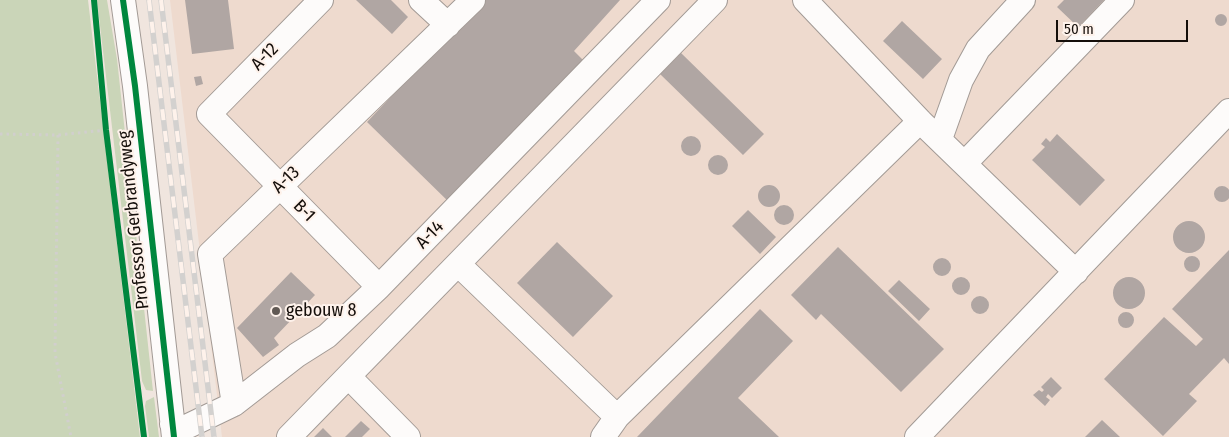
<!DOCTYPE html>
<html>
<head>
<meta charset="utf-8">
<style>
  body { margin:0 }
  #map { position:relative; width:1229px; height:437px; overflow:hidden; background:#f0e5de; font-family:"Fira Sans Condensed",sans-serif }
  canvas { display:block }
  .scale { position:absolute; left:1056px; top:20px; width:132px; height:22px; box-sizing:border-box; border:2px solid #140e0a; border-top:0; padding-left:6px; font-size:15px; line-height:18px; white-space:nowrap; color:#140e0a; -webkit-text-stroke:4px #fef2eb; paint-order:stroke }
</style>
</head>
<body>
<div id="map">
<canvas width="1229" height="437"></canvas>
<div class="scale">50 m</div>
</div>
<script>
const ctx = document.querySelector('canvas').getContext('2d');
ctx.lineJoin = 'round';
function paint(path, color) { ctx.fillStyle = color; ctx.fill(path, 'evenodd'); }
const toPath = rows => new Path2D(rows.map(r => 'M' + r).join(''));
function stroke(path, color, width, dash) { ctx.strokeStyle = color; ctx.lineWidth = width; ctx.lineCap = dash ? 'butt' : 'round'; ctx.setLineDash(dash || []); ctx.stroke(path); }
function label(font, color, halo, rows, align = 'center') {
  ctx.font = font + ' "Fira Sans Condensed",sans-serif'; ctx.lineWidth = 4; ctx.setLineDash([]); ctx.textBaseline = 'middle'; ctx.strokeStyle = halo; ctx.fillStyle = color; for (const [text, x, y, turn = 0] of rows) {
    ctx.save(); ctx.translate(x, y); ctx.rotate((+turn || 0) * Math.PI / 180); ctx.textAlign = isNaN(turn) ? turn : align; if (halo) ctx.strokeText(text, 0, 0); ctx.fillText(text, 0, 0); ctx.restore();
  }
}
const built = toPath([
  [170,0,1229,0,1229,437,222,437]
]);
const green = toPath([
  [0,0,88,0,140,437,0,437],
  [97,0,107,0,117,59,153,391,146,390,142,381],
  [154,397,159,437,149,437,145,406,146,401]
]);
const building = toPath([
  [185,0,228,0,234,49,192,54],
  [356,0,391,0,408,17,392,34],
  [483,0,620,0,574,51,587,64,453,206,367,122],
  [1064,0,1104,0,1078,27,1057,7],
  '1215 20a6 6 0 1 1 12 0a6 6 0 1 1-12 0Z',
  [902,21,942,59,923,79,883,41],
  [681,53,764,134,743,155,660,74],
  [201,76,203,84,196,86,194,77],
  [1057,134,1105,180,1080,206,1032,160,1045,147,1041,144,1046,138,1050,142],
  '681 146a10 10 0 1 1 20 0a10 10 0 1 1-20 0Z',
  '708 165a10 10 0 1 1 20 0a10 10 0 1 1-20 0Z',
  '758 196a11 11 0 1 1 22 0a11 11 0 1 1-22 0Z',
  '1214 194a8 8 0 1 1 16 0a8 8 0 1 1-16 0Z',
  '774 215a10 10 0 1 1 20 0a10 10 0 1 1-20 0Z',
  [748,210,776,237,760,254,732,226],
  '1173 237a16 16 0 1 1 32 0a16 16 0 1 1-32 0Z',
  [557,242,613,296,573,337,517,283],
  [838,247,944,349,901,392,821,314,816,320,791,295],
  [1229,250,1229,364,1224,358,1189,394,1197,401,1163,436,1104,379,1164,317,1196,346,1203,339,1172,309],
  '1184 264a8 8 0 1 1 16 0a8 8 0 1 1-16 0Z',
  '933 267a9 9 0 1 1 18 0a9 9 0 1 1-18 0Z',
  [291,272,315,295,274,338,279,345,263,357,237,328],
  '1113 293a16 16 0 1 1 32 0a16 16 0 1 1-32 0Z',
  '952 286a9 9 0 1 1 18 0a9 9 0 1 1-18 0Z',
  [899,280,930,309,919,321,888,291],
  '971 305a9 9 0 1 1 18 0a9 9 0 1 1-18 0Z',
  [760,309,793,341,738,398,779,437,637,437],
  '1118 320a8 8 0 1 1 16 0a8 8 0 1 1-16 0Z',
  [1051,377,1062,388,1052,398,1048,394,1046,397,1050,400,1045,406,1033,395,1039,390,1042,392,1044,390,1041,387],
  [1102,420,1120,437,1085,437],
  [361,421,370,429,362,437,345,437],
  [323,428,332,437,314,437]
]);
const path = toPath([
  [0,134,58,135,106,130],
  [58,135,55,353,71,437]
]);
const minor = toPath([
  [123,0,135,86,174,437],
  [321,0,209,114,379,287],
  [421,0,448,25],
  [805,0,920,121,1076,272],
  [940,139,961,80,978,49,1023,0],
  [965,163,1122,0],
  [458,264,617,417],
  [349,377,408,437],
  [234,404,210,254,473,0],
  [172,424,184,428,234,404,297,355,327,336,379,287,658,0],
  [289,437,715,0],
  [603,437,617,417,920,121],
  [917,437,1229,111]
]);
const rail = toPath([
  [149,0,202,437],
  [161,0,214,437]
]);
const cycleway = toPath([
  [94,0,106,130,144,437],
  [123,0,135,86,174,437]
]);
const markers = [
  [276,311,5,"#615954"]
];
const streetNames = [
  ["A-12",265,57,-46],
  ["A-13",286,180,-44],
  ["B-1",304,211,45],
  ["Professor Gerbrandyweg",134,220,-96],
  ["A-14",430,235,-46]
];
const poiNames = [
  ["gebouw 8",286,311]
];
paint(built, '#eedace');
paint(green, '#cad5b8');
paint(building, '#b0a6a3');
stroke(minor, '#a29a95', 26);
stroke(path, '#d1cfcd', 3, [2.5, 4]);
stroke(minor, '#fdfbfa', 24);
stroke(rail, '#d3d1cf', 5.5);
stroke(rail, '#fef2eb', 4, [11]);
stroke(cycleway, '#00873e', 6);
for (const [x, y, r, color] of markers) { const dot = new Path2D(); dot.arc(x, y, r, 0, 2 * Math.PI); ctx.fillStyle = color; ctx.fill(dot); stroke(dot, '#fef2eb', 2); }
label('18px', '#140e0a', '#fef2eb', streetNames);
label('18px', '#140e0a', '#fef2eb', poiNames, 'left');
</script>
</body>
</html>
